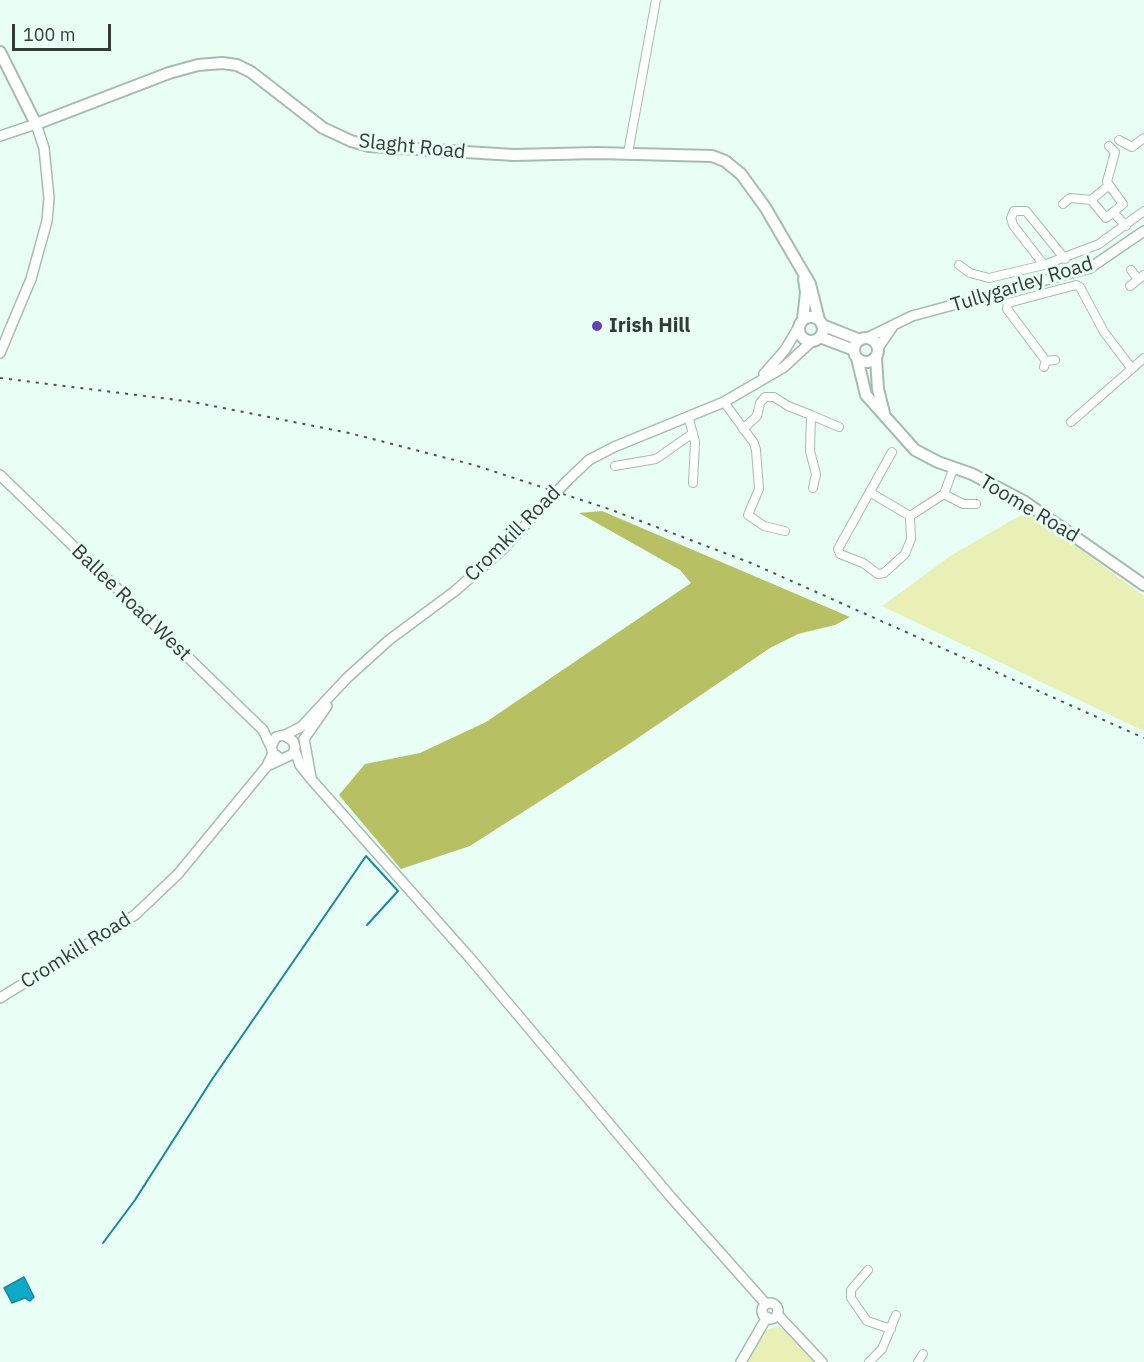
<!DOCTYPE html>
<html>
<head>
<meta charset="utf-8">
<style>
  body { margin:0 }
  #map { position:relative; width:1144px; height:1362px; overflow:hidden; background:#e9fef4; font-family:"IBM Plex Sans",sans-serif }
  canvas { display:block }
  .scale { position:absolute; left:12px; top:24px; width:99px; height:27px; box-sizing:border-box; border:3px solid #323c37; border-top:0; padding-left:8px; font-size:18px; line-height:21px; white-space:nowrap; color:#323c37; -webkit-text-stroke:4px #e9fef4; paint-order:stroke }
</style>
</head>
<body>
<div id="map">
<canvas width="1144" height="1362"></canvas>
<div class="scale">100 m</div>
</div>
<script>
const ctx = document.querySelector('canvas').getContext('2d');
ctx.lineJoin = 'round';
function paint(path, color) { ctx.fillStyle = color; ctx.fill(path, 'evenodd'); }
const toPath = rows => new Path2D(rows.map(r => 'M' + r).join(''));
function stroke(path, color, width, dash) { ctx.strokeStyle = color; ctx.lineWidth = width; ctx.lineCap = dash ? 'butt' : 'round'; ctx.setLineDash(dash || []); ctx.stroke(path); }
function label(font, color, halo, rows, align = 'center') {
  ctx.font = font + ' "IBM Plex Sans",sans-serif'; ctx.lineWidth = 6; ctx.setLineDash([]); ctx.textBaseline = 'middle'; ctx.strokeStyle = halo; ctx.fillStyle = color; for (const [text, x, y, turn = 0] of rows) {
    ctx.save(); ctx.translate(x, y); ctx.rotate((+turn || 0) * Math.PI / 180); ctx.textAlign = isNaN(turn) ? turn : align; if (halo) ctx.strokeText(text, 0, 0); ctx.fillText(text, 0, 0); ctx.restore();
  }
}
const green = toPath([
  [1028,511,1144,596,1144,731,882,606,952,555],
  [776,1327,783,1328,814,1362,746,1362,760,1337,765,1331]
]);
const forest = toPath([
  [602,511,850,617,835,625,798,634,770,648,626,746,470,846,401,869,339,795,365,764,420,753,486,722,691,583,680,570,579,513]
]);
const water = toPath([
  [24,1277,34,1297,30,1301,25,1298,12,1303,4,1288,24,1277]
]);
const stream = toPath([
  [103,1243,135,1200,213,1078,366,856,398,891,367,925]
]);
const minor = toPath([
  [1119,140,1132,147,1144,138],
  [628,153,656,0],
  [1108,186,1091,200,1106,218,1123,204,1107,182,1115,152,1109,146],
  [1063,204,1070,198,1091,200],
  [1113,212,1126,226],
  [959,265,970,273,989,278,1044,265,1099,244,1144,211],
  [1044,265,1013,225,1011,218,1014,211,1026,211,1065,259],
  [1131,270,1138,279],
  [1130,286,1144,275],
  [1046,361,1007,309,1008,303,1076,285,1080,287,1104,332,1132,369],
  [1044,367,1046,361,1055,360],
  [724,402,754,443,756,450,759,489,748,515,764,526,785,531],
  [811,415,839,427],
  [689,419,695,442,693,483],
  [1071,422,1144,358],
  [743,429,757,416,760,403,765,397,774,397,788,406,811,415,810,451,816,474,813,488],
  [892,452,838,549,840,554,863,563,878,574,884,573,905,554,911,539,910,516,944,494,954,467],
  [615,466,656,459,693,433],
  [871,493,910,516],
  [944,494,963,504,976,504],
  [868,1270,851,1290,851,1298,867,1321,891,1329],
  [869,1362,882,1349,896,1315],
  [918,1362,923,1354]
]);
const tertiary = toPath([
  [0,136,36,124,44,148,49,198,47,221,31,279,0,353],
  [867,338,912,316,1090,268,1144,231],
  [878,348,893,326],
  [764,374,785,350,798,328],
  [0,475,263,730,271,747],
  [568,480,589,460,614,447,724,402,784,367,812,341],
  [285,735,301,727,347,678,389,640,455,591,503,549,544,505],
  [295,751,300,765,311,779,470,958,670,1196,766,1304],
  [267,766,293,754,295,747,293,741,284,735,276,737,271,747,273,753,281,759],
  [311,777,304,739,327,706],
  [0,998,135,915,178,874,267,766,273,753],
  '762 1311a8 8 0 1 1 16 0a8 8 0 1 1-16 0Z',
  [777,1314,822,1362],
  [741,1362,767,1317]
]);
const secondary = toPath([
  [0,52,36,124,169,73,198,65,222,63,237,65,251,72,323,128,351,141,369,146,514,155,597,153,712,156,725,161,741,174,765,207,810,284,819,320],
  '799 329a12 12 0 1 1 24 0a12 12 0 1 1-24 0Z',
  [803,320,806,292,804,279],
  [822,325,860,340],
  [820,337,854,350],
  '854 350a12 12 0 1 1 24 0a12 12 0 1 1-24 0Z',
  [857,358,866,395,915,450,938,462,972,474,1025,502,1144,585],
  [876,358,878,389,884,413]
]);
const rail = toPath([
  [0,378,193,402,349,433,474,465,609,509,751,563,1144,738]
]);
const tertiaryBridge = toPath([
  [544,505,568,480]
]);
const markers = [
  [597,326,6,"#6440b9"]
];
const streetNames = [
  ["Slaght Road",412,147,6],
  ["Tullygarley Road",1022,285,-17],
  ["Toome Road",1029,509,31],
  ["Cromkill Road",513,534,-45],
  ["Ballee Road West",131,603,44],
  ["Cromkill Road",76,951,-32]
];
const poiNames = [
  ["Irish Hill",609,326]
];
paint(green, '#e8f0b6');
paint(forest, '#b7c163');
paint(water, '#0da9c6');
stroke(water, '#18889b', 1.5);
stroke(stream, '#18889b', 2);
stroke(minor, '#a4bdb1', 10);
stroke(tertiary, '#a4bdb1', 12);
stroke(secondary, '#a4bdb1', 14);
stroke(minor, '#fff', 8);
stroke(tertiary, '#fff', 9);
stroke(secondary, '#fff', 10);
stroke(rail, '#4a5650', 2, [3, 6]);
stroke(tertiaryBridge, '#a4bdb1', 12, []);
stroke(tertiaryBridge, '#fff', 9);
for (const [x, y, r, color] of markers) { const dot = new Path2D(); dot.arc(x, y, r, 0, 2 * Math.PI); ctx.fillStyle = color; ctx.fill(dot); stroke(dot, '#e9fef4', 2); }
label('20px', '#323c37', '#e9fef4', streetNames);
label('bold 20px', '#323c37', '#e9fef4', poiNames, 'left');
</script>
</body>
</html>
